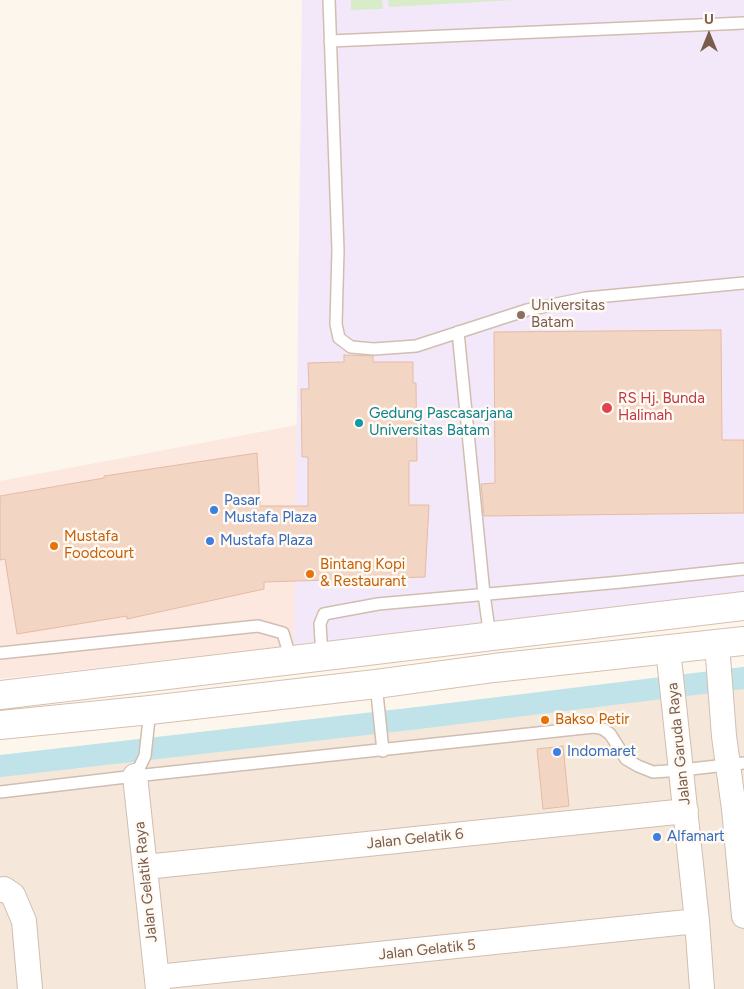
<!DOCTYPE html>
<html>
<head>
<meta charset="utf-8">
<style>
  body { margin:0 }
  #map { position:relative; width:744px; height:989px; overflow:hidden; background:#fdf6ec; font-family:Figtree,sans-serif }
  canvas { display:block }
  .north { position:absolute; left:684px; top:10px; width:50px; height:50px; -webkit-text-stroke:4px #fffaf3; paint-order:stroke; rotate:0deg; font-size:14px; font-weight:700; line-height:20px; text-align:center; color:#7a5c4d }
  .north::after { content:''; display:block; margin:auto; width:18px; height:22px; background:#7a5c4d; clip-path:polygon(50% 0,100% 100%,50% 72%,0 100%) }
</style>
</head>
<body>
<div id="map">
<canvas width="744" height="989"></canvas>
<div class="north">U</div>
</div>
<script>
const ctx = document.querySelector('canvas').getContext('2d');
ctx.lineJoin = 'round';
function paint(path, color) { ctx.fillStyle = color; ctx.fill(path, 'evenodd'); }
const toPath = rows => new Path2D(rows.map(r => 'M' + r).join(''));
function stroke(path, color, width, dash) { ctx.strokeStyle = color; ctx.lineWidth = width; ctx.lineCap = dash ? 'butt' : 'round'; ctx.setLineDash(dash || []); ctx.stroke(path); }
function label(font, color, halo, rows, align = 'center') {
  ctx.font = font + ' Figtree,sans-serif'; ctx.lineWidth = 5; ctx.setLineDash([]); ctx.textBaseline = 'middle'; ctx.strokeStyle = halo; ctx.fillStyle = color; for (const [text, x, y, turn = 0] of rows) {
    ctx.save(); ctx.translate(x, y); ctx.rotate((+turn || 0) * Math.PI / 180); ctx.textAlign = isNaN(turn) ? turn : align; if (halo) ctx.strokeText(text, 0, 0); ctx.fillText(text, 0, 0); ctx.restore();
  }
}
const residential = toPath([
  [744,680,744,989,0,989,0,756]
]);
const commercial = toPath([
  [297,425,294,645,0,679,0,481]
]);
const education = toPath([
  [302,0,744,0,744,597,294,645]
]);
const green = toPath([
  [351,0,382,0,383,9,351,10],
  [388,0,515,0,389,7]
]);
const canal = toPath([
  [0,766,418,718,744,678]
]);
const building = toPath([
  [721,330,722,440,744,440,744,513,484,516,481,484,495,483,494,332,721,330],
  [344,355,373,356,373,362,413,362,413,383,416,383,417,461,409,461,409,505,429,505,425,577,264,582,264,589,127,619,127,616,17,634,5,559,0,560,0,496,104,478,104,476,257,453,260,506,308,506,308,457,302,457,301,389,309,389,308,363,344,362,344,355],
  [563,746,569,806,543,809,537,749,563,746]
]);
const service = toPath([
  [329,0,338,250,336,324,339,338,351,347,374,349,416,346,527,310,586,298,744,283],
  [330,41,744,23],
  [458,332,484,594,490,637],
  [0,653,258,626,283,633,291,660],
  [322,656,320,624,324,614,378,604,621,582,744,569],
  [376,684,383,751],
  [135,776,145,756,150,710],
  [0,792,135,776,594,727,603,729,610,734,626,759,638,766,653,772,682,770,744,763]
]);
const minor = toPath([
  [717,644,724,736,734,809,744,916],
  [668,649,697,921,702,989],
  [135,776,158,989],
  [145,867,686,811],
  [0,890,4,889,13,895,24,921,30,989],
  [157,977,697,921]
]);
const secondary = toPath([
  [0,695,744,606],
  [0,725,150,710,376,684,494,668,744,641]
]);
const markers = [
  [521,315,5,"#8d6e63"],
  [607,408,6,"#e0444e"],
  [359,423,5,"#0f9aa8"],
  [214,510,5,"#3f7fe0"],
  [210,541,5,"#3f7fe0"],
  [54,546,5,"#e8710a"],
  [310,574,5,"#e8710a"],
  [545,720,5,"#e8710a"],
  [557,752,5,"#3f7fe0"],
  [657,837,5,"#3f7fe0"]
];
const educationNames = [
  ["Universitas",531,306],
  ["Batam",531,323]
];
const healthNames = [
  ["RS Hj. Bunda",618,399],
  ["Halimah",618,416]
];
const cultureNames = [
  ["Gedung Pascasarjana",369,414],
  ["Universitas Batam",369,431]
];
const shopNames = [
  ["Pasar",224,501],
  ["Mustafa Plaza",224,518],
  ["Mustafa Plaza",220,541],
  ["Indomaret",567,752],
  ["Alfamart",667,837]
];
const foodNames = [
  ["Mustafa",64,537],
  ["Foodcourt",64,554],
  ["Bintang Kopi",320,565],
  ["& Restaurant",320,582],
  ["Bakso Petir",555,720]
];
const streetNames = [
  ["Jalan Garuda Raya",679,744,-96],
  ["Jalan Gelatik 6",415,839,-6],
  ["Jalan Gelatik Raya",146,882,-96],
  ["Jalan Gelatik 5",427,950,-6]
];
paint(residential, '#f5e8da');
paint(commercial, '#fde8e0');
paint(education, '#f3e8fa');
paint(green, '#d8ecc9');
stroke(canal, '#bfe3e8', 22);
paint(building, '#f3d5c3');
stroke(building, '#e6bba3', 1);
stroke(service, '#d1beb0', 14);
stroke(minor, '#d1beb0', 26);
stroke(secondary, '#d6c0b0', 30);
stroke(service, '#fff', 11);
stroke(minor, '#fff', 24);
stroke(secondary, '#fff', 28);
for (const [x, y, r, color] of markers) { const dot = new Path2D(); dot.arc(x, y, r, 0, 2 * Math.PI); ctx.fillStyle = color; ctx.fill(dot); stroke(dot, '#fffaf3', 2); }
label('15px', '#785e54', '#fffaf3', educationNames, 'left');
label('15px', '#be3a42', '#fffaf3', healthNames, 'left');
label('15px', '#0d838f', '#fffaf3', cultureNames, 'left');
label('15px', '#366cbe', '#fffaf3', shopNames, 'left');
label('15px', '#c56008', '#fffaf3', foodNames, 'left');
label('15px', '#7a5c4d', '#fffaf3', streetNames);
</script>
</body>
</html>
